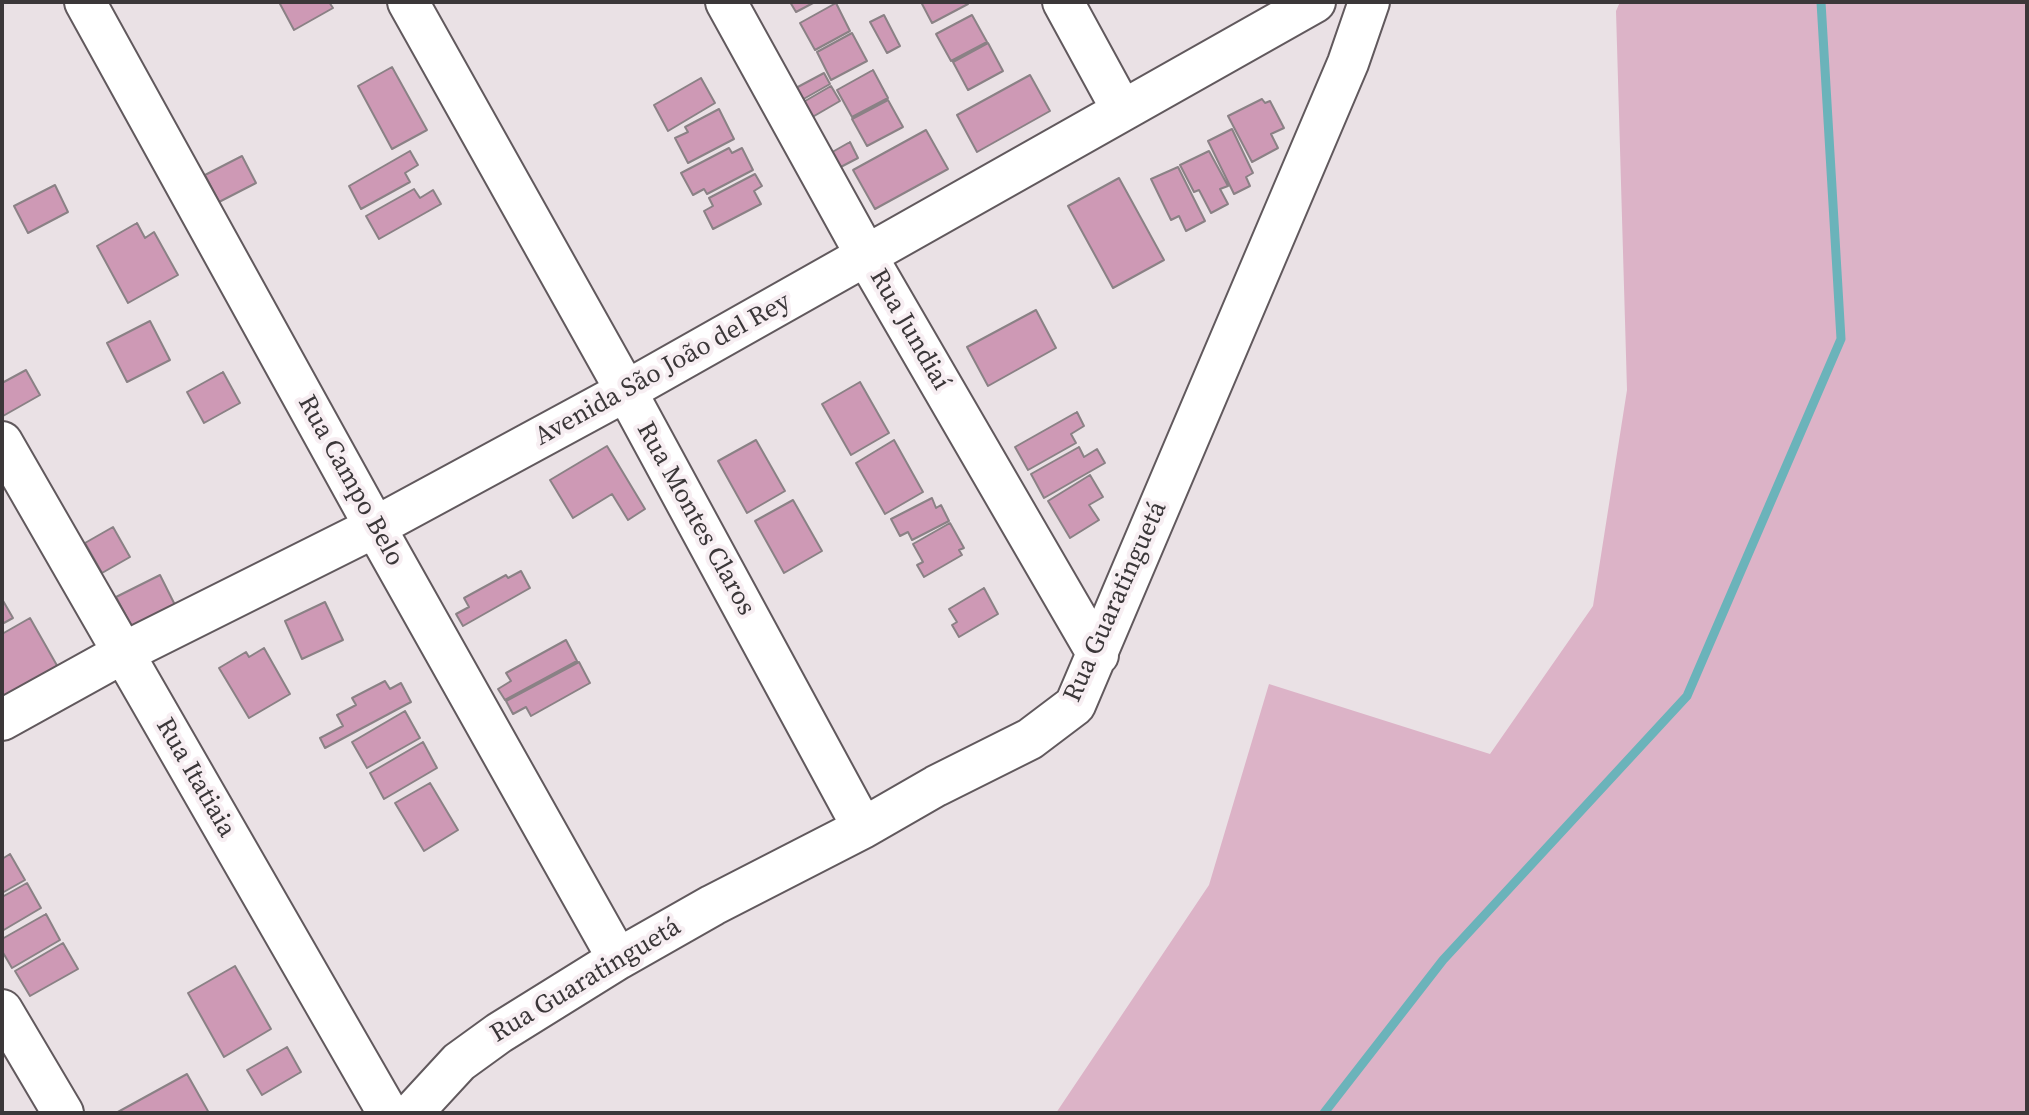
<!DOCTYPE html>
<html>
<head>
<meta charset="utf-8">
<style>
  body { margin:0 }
  #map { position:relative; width:2029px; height:1115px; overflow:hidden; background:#eae1e5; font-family:"Source Serif 4",serif }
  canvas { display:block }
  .frame { position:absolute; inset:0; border:4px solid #3b3739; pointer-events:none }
</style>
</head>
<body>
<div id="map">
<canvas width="2029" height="1115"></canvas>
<div class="frame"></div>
</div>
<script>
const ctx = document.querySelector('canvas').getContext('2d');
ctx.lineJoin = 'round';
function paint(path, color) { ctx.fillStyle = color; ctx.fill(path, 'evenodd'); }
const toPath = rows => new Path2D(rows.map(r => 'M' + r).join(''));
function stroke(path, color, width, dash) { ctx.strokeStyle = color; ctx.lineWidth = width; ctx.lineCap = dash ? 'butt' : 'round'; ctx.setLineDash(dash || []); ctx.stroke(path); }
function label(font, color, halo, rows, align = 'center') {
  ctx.font = font + ' "Source Serif 4",serif'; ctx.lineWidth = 8; ctx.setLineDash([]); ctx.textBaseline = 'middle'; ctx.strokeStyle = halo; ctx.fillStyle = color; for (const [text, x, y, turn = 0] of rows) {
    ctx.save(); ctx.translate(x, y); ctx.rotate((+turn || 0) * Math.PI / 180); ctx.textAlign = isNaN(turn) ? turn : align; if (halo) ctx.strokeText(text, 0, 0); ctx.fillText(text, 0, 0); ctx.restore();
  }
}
const green = toPath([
  [1620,2,2027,2,2027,1113,1056,1113,1209,885,1269,684,1490,754,1593,606,1627,390,1616,11]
]);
const stream = toPath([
  [1324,1113,1443,960,1687,696,1841,339,1821,2]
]);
const building = toPath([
  [279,2,329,2,333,8,294,30,279,2],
  [790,2,815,2,796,12,790,2],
  [921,2,967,2,968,4,932,23,921,2],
  [836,3,850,31,815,50,800,23,836,3],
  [884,15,900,46,887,53,870,22,884,15],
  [972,15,987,42,951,61,936,34,972,15],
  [852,33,867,61,831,80,817,52,852,33],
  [988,43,1003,71,968,90,953,62,988,43],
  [392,67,427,130,392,149,358,86,392,67],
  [873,70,888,98,852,117,837,90,873,70],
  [824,73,830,84,800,101,794,89,824,73],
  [1030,75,1050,111,977,152,957,115,1030,75],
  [701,78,715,103,668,131,654,105,701,78],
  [831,86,840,101,809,119,800,104,831,86],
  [1262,99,1265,103,1270,101,1284,128,1271,134,1278,148,1252,162,1228,116,1262,99],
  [888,100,903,127,867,146,852,119,888,100],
  [719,109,734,139,688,163,675,138,688,132,685,127,719,109],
  [1232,129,1253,173,1246,177,1250,186,1234,194,1208,141,1232,129],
  [926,130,948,169,875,209,853,170,926,130],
  [850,142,858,158,835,170,827,155,850,142],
  [729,148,732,153,742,148,753,170,707,194,704,189,693,195,681,173,729,148],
  [410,151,418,165,405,173,410,182,361,209,349,186,410,151],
  [1209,151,1228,186,1220,189,1228,204,1211,213,1199,190,1194,192,1180,165,1209,151],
  [242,156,256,183,219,202,205,175,242,156],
  [1178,167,1205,221,1186,231,1179,216,1171,220,1151,179,1178,167],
  [755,174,762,186,754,191,761,204,713,229,704,211,713,206,709,198,755,174],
  [1119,178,1164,260,1113,288,1068,206,1119,178],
  [55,185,68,212,28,233,14,206,55,185],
  [414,189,420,198,433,190,441,204,379,239,366,216,414,189],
  [137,223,145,238,154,232,178,275,128,303,97,246,137,223],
  [1036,310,1056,348,988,386,967,347,1036,310],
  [150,321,170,360,127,382,107,343,150,321],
  [26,370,40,395,3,416,2,383,26,370],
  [223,372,240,403,204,423,187,392,223,372],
  [860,382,889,433,851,455,822,404,860,382],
  [1077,412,1084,426,1071,434,1076,443,1028,470,1015,447,1077,412],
  [756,440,785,491,747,513,718,461,756,440],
  [894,440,923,492,885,514,856,463,894,440],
  [607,446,645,509,628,520,612,494,573,518,550,480,607,446],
  [1079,447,1084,457,1097,449,1105,463,1044,498,1031,474,1079,447],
  [1090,475,1103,497,1089,505,1099,520,1070,538,1048,501,1090,475],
  [932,498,936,508,941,505,949,521,912,540,908,532,900,536,891,519,932,498],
  [793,500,822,551,784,573,755,521,793,500],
  [950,523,964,548,959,550,962,555,924,577,917,565,923,562,913,544,950,523],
  [113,527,130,557,102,573,85,543,113,527],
  [521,571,530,588,463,626,456,614,469,607,464,598,506,575,508,578,521,571],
  [160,575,175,605,132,627,116,597,160,575],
  [984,588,998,614,959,637,952,625,957,622,949,609,984,588],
  [2,599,13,618,2,624,2,599],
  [325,602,343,640,302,659,285,621,325,602],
  [30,618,59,669,2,701,2,634,30,618],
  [566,640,577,661,505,700,498,689,511,681,506,673,566,640],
  [264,648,290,694,249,718,219,668,246,652,249,657,264,648],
  [579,662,590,683,531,716,526,707,513,714,506,701,579,662],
  [385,681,390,689,401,683,411,702,325,748,320,738,343,726,337,715,356,705,352,698,385,681],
  [405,711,420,738,367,768,352,742,405,711],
  [423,742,437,768,384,799,370,773,423,742],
  [430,783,458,830,424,851,395,803,430,783],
  [10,854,25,880,2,893,2,859,10,854],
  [27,883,41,908,2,931,2,897,27,883],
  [46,914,60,940,12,968,2,951,2,939,46,914],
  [63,943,78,969,30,996,15,971,63,943],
  [235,966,271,1029,224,1057,188,993,235,966],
  [287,1047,301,1072,262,1095,247,1070,287,1047],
  [187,1074,209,1113,116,1113,187,1074]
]);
const minor = toPath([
  [85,2,375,527,618,959],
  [408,2,626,391,863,828],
  [726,2,867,257,1098,655],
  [1063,2,1122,110],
  [2,442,388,1113],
  [2,720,123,653,375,527,626,391,1315,2],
  [2,1010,63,1113],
  [412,1113,459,1062,499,1033,618,959,713,905,863,828,936,786,1030,739,1075,705,1348,63,1369,2]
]);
const streetNames = [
  ["Rua Jundiaí",909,330,60],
  ["Avenida São João del Rey",663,370,-29],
  ["Rua Campo Belo",350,481,61],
  ["Rua Montes Claros",695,519,61],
  ["Rua Guaratinguetá",1116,602,-66],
  ["Rua Itatiaia",195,778,60],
  ["Rua Guaratinguetá",586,981,-31]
];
paint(green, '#dcb3c7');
stroke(stream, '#6bb3ba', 9);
paint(building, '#ce99b5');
stroke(building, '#8a8185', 2);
stroke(minor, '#61595d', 44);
stroke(minor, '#fff', 40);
label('26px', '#3b3739', '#f7eef2', streetNames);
</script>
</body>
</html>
